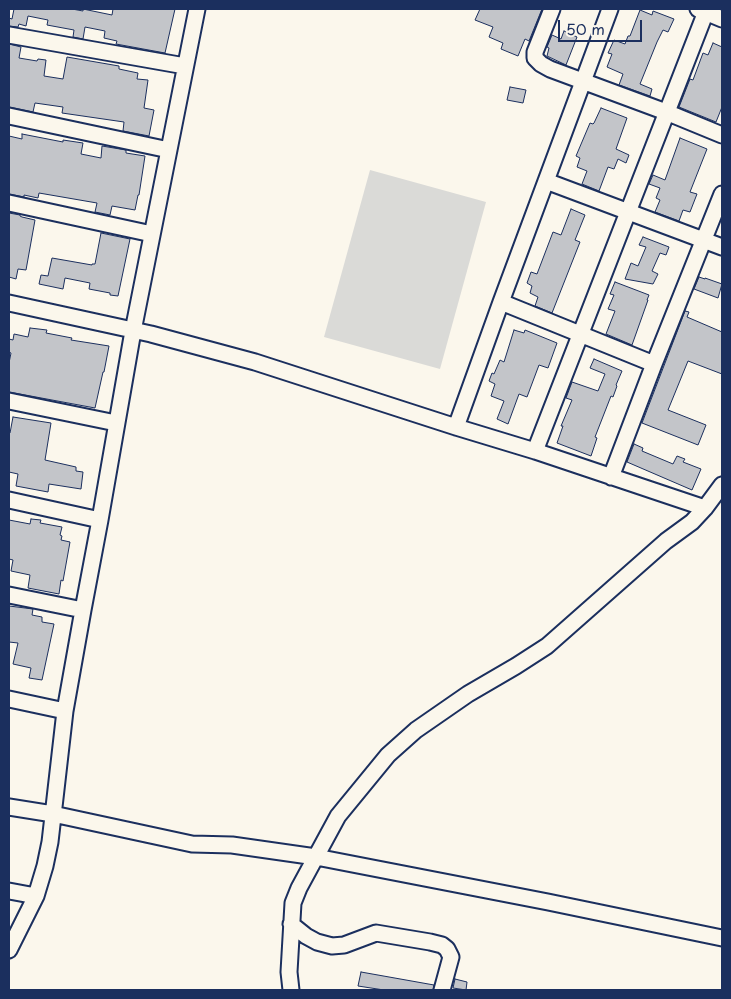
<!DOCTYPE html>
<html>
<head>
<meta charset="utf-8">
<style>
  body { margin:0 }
  #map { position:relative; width:731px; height:999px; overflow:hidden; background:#fbf7ec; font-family:"Playpen Sans",sans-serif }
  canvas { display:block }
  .frame { position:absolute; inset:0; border:10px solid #1b2f5e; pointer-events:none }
  .scale { position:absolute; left:558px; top:20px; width:84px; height:22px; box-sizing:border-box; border:2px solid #1b2f5e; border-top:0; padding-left:6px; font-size:15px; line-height:18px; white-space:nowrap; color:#1b2f5e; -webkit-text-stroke:4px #fbf7ec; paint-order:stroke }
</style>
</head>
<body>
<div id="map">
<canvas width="731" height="999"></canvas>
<div class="frame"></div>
<div class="scale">50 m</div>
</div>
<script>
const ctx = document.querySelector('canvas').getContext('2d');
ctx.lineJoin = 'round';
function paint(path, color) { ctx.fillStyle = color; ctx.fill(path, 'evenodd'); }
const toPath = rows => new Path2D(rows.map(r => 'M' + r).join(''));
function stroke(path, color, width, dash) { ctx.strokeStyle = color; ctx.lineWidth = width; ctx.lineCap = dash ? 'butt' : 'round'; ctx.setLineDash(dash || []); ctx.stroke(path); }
const green = toPath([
  [370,170,486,202,440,369,324,337]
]);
const building = toPath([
  [14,9,72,9,83,11,83,9,112,15,113,9,175,9,165,53,116,44,117,41,104,38,105,31,85,27,83,39,73,37,74,30,47,25,48,20,28,16,26,26,19,24,18,27,9,26,9,18,12,19,14,9],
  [480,9,542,9,529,41,525,39,518,56,501,49,503,43,489,37,493,27,475,20,480,9],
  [640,10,652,15,653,11,674,19,668,32,663,30,657,42,640,84,652,89,650,96,619,85,623,74,607,67,612,54,608,53,614,40,625,44,628,36,630,36,640,10],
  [564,31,577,37,566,65,547,56,549,48,547,47,552,35,561,39,564,31],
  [713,43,722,47,722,107,716,122,679,107,690,79,693,80,703,53,708,55,713,43],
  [9,44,21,47,19,58,37,61,38,59,46,60,44,76,63,79,67,57,119,66,119,69,138,73,137,79,148,80,144,108,154,110,149,136,123,131,124,122,62,113,63,107,35,103,33,112,9,107,9,44],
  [510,87,526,90,523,103,507,100,510,87],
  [601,108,627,118,616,149,629,155,626,163,618,159,614,169,608,167,599,191,582,184,587,171,577,167,580,158,576,156,590,123,593,124,594,123,601,108],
  [22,134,63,142,63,140,83,143,81,154,101,158,102,146,126,150,126,153,145,156,139,195,138,195,135,210,112,206,110,215,95,212,97,203,39,193,38,198,24,195,24,197,9,194,9,136,22,139,22,134],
  [680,138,707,149,690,192,697,194,690,212,683,210,679,221,655,212,660,200,656,198,660,188,649,184,653,175,665,180,680,138],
  [571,209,585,215,575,240,580,242,552,313,535,306,538,297,530,293,532,286,527,283,531,272,537,274,553,232,561,235,571,209],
  [9,213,20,215,20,216,22,217,35,220,26,270,18,269,16,279,9,277,9,213],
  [101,233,130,239,118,296,110,295,110,293,89,289,90,283,65,278,63,289,39,284,41,275,48,276,52,258,92,265,92,264,95,264,101,233],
  [643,237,669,247,666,255,660,253,652,271,658,274,653,284,625,279,631,263,638,266,646,247,639,245,643,237],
  [699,277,705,279,705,278,722,284,718,298,694,289,699,277],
  [615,282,649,295,647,300,648,300,632,345,606,334,615,311,608,309,614,295,610,294,615,282],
  [685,311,689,312,687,317,722,332,722,374,688,361,668,410,706,425,698,445,642,423,685,311],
  [30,328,47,330,46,333,72,338,71,340,109,346,104,372,103,372,95,408,9,392,9,363,11,353,9,352,9,339,13,340,14,334,28,337,30,328],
  [514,330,524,333,525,330,557,343,548,368,539,365,527,397,519,394,508,424,497,419,504,401,491,396,495,384,489,381,492,373,494,374,500,360,504,362,514,330],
  [594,359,622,371,616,385,617,386,613,397,611,396,595,437,597,438,591,456,557,443,563,426,561,426,572,400,566,398,572,382,598,391,605,374,590,368,594,359],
  [13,417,51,423,45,460,76,467,76,471,83,472,81,489,49,484,48,492,16,486,18,474,9,472,9,432,10,433,13,417],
  [634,444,643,448,642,451,673,464,677,456,685,459,683,462,701,469,692,490,627,462,634,444],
  [31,519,41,520,40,523,62,527,60,535,62,536,61,540,70,542,63,581,61,580,59,594,28,588,30,575,11,571,13,560,9,559,9,520,30,524,31,519],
  [9,606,33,609,32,615,42,617,42,622,54,624,42,680,29,678,31,668,13,664,18,643,9,642,9,606],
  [361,972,434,985,433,990,384,990,358,986,361,972],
  [455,979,467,982,466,990,453,988,455,979]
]);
const minor = toPath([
  [552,9,535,52,535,58,541,64,550,69,666,112,722,135],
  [698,9,722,19],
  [9,35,185,66],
  [9,116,169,150],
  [546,181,722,247],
  [9,203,152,234],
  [501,302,654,364],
  [9,303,151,334,255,362,456,427,535,451,705,508],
  [9,401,116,423],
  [456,427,501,302,610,9],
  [535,451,707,9],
  [611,477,654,364,722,194],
  [9,500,100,520],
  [9,595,83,610],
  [9,699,65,711],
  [9,807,53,814,192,844,232,845,316,857,548,902,722,938],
  [9,891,36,896],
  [291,924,306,936,317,942,332,946,344,945,376,933,430,942,442,945,447,949,451,957,442,990],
  [9,950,36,896,45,866,50,842,65,711,83,610,100,520,133,331,197,9],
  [291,990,289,972,293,903,299,888,338,816,388,755,416,730,468,694,516,666,547,646,666,541,692,522,705,508,722,485]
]);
paint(green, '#dadad7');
paint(building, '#c3c5c9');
stroke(building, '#1b2f5e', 1);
stroke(minor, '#1b2f5e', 19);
stroke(minor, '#fbf7ec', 15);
</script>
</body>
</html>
